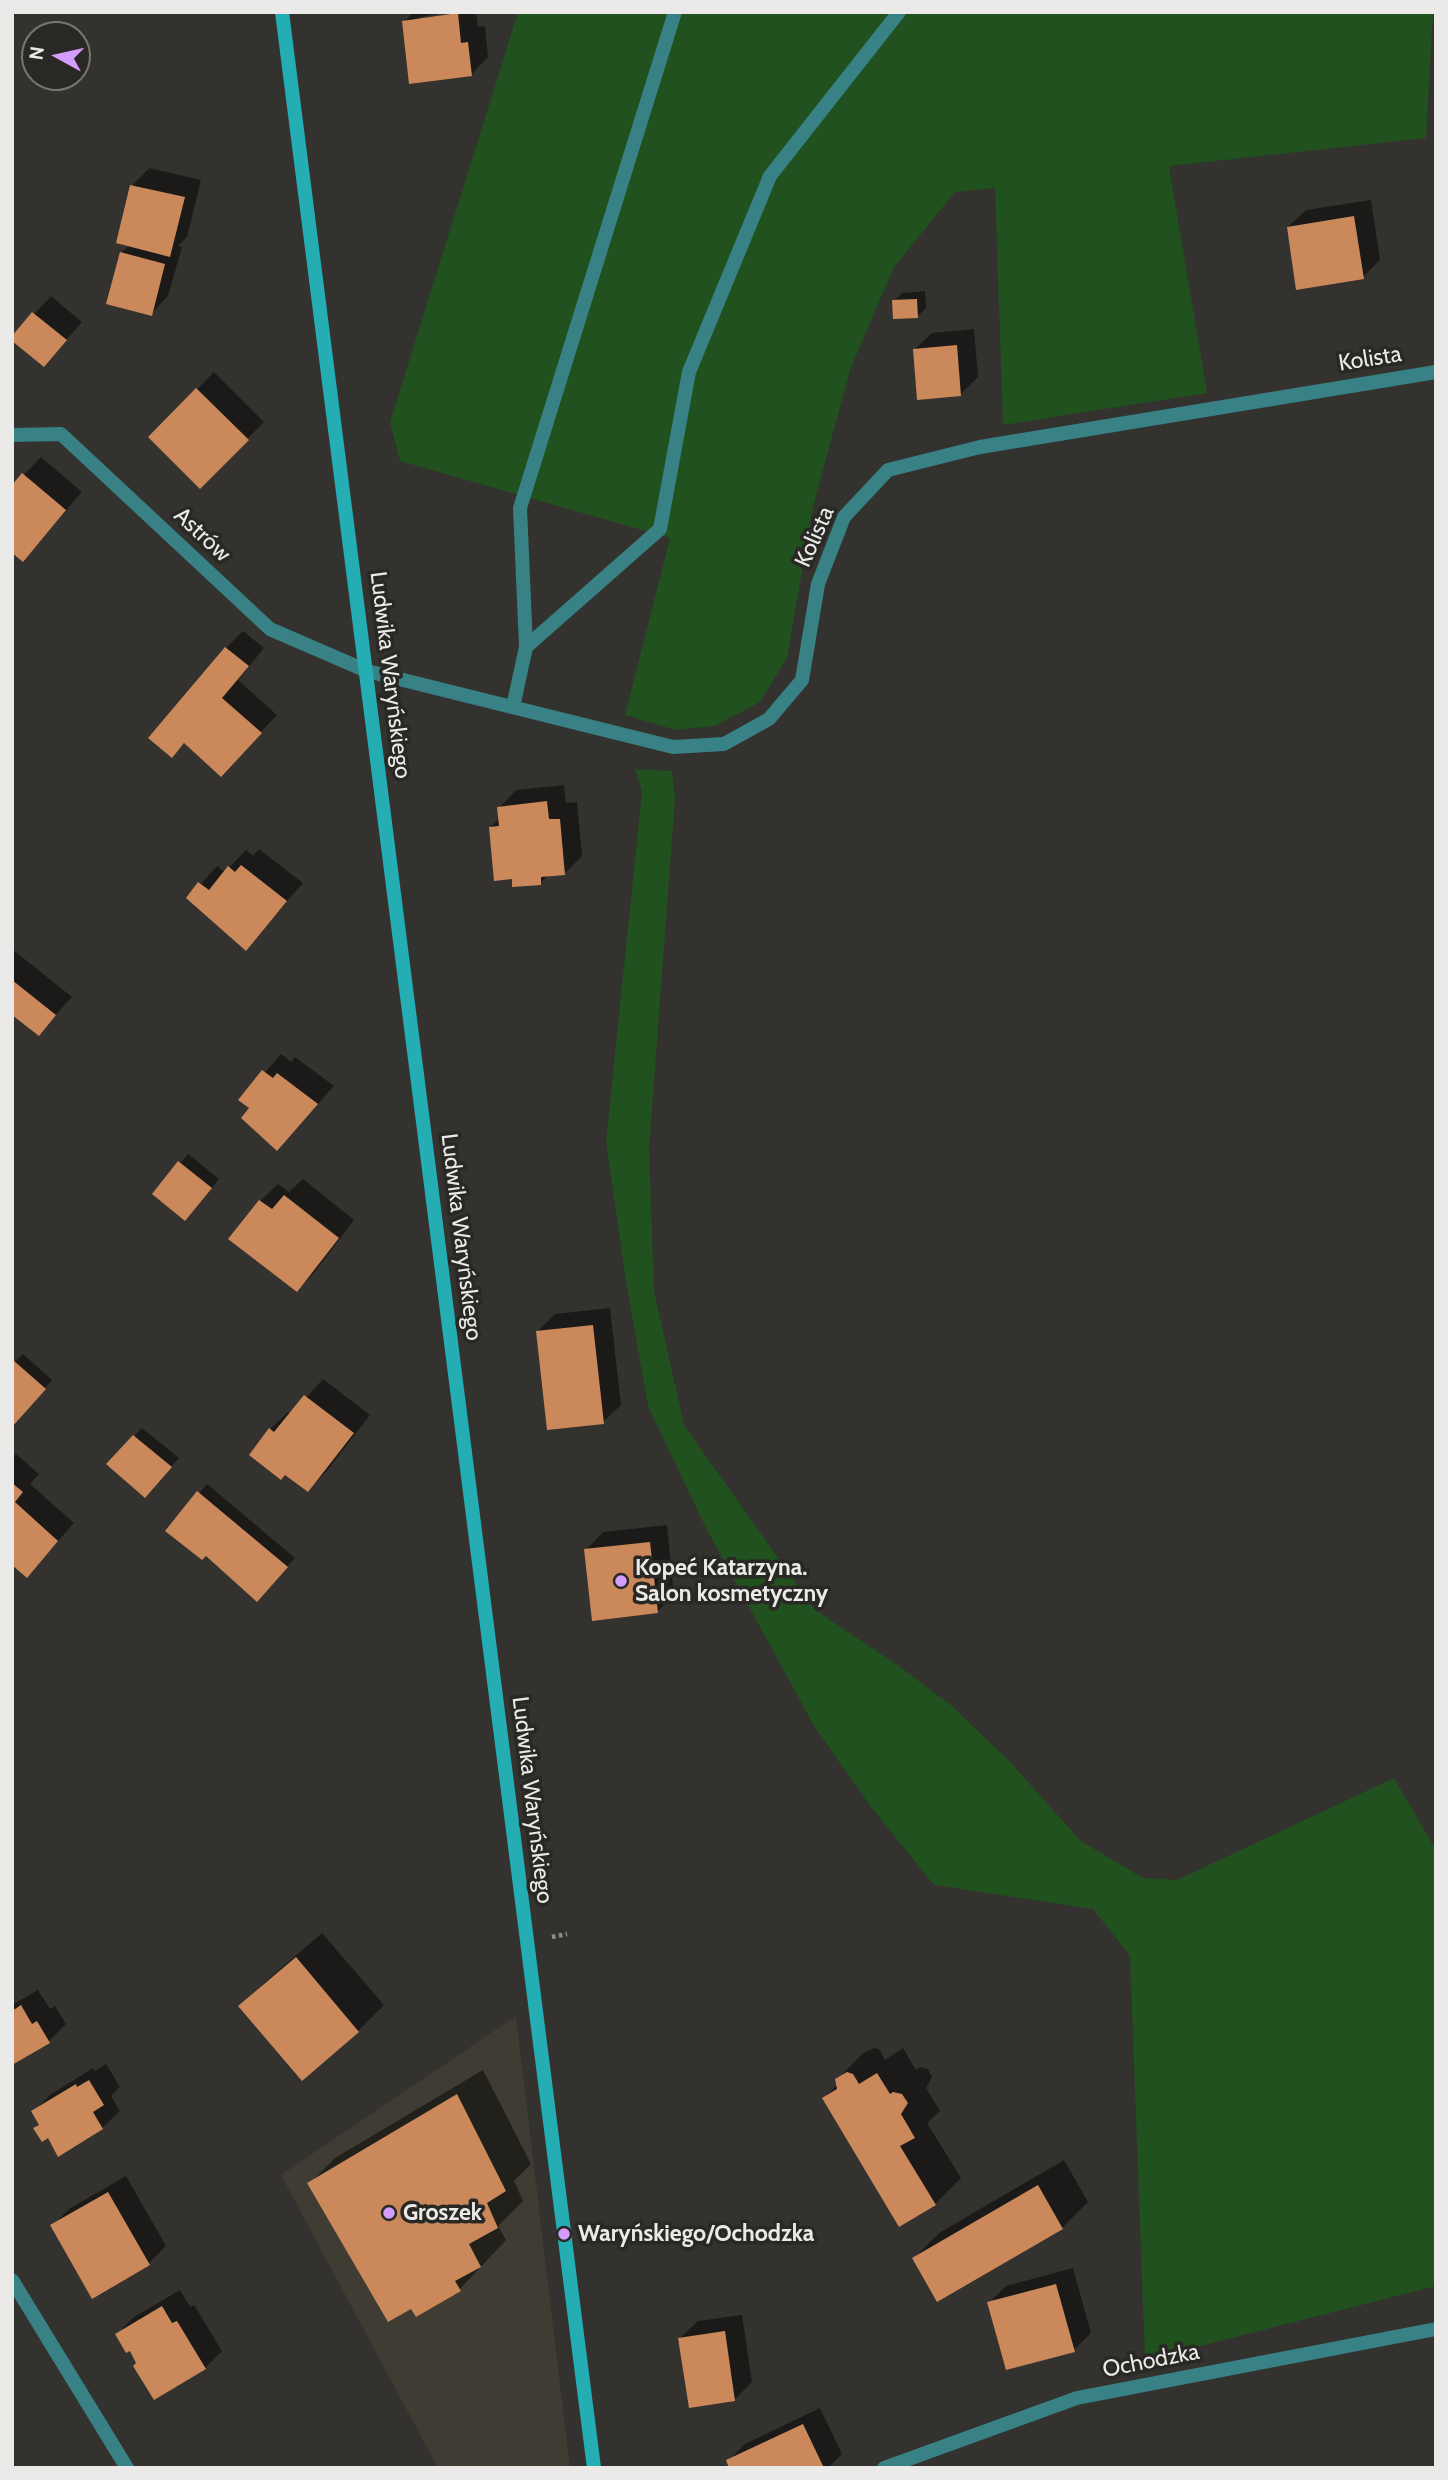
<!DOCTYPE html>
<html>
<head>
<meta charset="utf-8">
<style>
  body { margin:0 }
  #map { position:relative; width:1448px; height:2480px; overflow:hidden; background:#33322f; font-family:Cabin,sans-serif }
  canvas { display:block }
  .frame { position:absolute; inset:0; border:14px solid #ebeae9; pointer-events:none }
  .north { position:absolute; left:21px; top:21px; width:70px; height:70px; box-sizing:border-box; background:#292825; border:2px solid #777673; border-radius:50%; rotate:278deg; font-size:19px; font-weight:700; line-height:28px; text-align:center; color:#ebeae9 }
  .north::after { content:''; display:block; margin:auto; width:24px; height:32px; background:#d49cfc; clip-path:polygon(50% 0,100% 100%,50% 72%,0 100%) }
</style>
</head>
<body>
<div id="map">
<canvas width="1448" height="2480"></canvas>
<div class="frame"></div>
<div class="north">N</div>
</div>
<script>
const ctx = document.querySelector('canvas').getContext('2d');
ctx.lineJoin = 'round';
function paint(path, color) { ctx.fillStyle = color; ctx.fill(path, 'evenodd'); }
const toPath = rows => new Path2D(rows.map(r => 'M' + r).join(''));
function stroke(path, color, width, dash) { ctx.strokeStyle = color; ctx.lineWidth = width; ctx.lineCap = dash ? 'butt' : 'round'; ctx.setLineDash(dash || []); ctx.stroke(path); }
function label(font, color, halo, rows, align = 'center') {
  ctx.font = font + ' Cabin,sans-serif'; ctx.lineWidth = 7; ctx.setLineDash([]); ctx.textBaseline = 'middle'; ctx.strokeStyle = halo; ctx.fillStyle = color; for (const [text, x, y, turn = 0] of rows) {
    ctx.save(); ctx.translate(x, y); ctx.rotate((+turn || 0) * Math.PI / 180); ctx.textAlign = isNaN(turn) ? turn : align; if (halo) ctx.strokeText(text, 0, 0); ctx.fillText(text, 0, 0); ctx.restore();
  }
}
const built = toPath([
  [516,2016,570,2468,438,2468,281,2175]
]);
const green = toPath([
  [518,12,1433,12,1426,138,1169,166,1207,393,1003,425,995,188,955,192,894,267,850,370,813,507,787,658,760,702,715,726,675,730,625,715,670,538,400,461,390,422],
  [635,769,672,771,675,798,649,1149,654,1291,684,1425,815,1610,899,1666,952,1706,1010,1762,1081,1841,1143,1878,1177,1880,1394,1778,1436,1850,1436,2286,1145,2360,1130,1956,1093,1909,934,1885,871,1807,814,1726,705,1526,648,1406,626,1281,606,1142,642,791]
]);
const shadow = toPath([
  [414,12,449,12,420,17,420,20,476,12,478,27,485,26,488,57,471,75,404,22],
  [149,168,201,180,187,237,178,246,182,247,168,296,151,314,121,253,130,245,132,186],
  [1371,200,1380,260,1363,277,1288,227,1306,210],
  [925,291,926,308,918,316,894,301,902,293],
  [51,296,82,322,44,365,12,338],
  [974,329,978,377,960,395,914,350,932,333],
  [214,372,264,422,200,486,150,437],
  [41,457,82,492,23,559,12,487],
  [243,631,264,648,238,680,277,715,237,757,186,742,172,755,226,648],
  [564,785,566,803,577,802,582,856,565,873,549,875,540,883,513,877,490,827,500,818,499,808,516,790],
  [259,849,303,883,246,948,188,898,217,866,225,872,246,850,253,856],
  [12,949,72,997,38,1034,12,1013],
  [281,1054,291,1062,295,1057,334,1086,294,1131,251,1108,241,1100],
  [188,1154,219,1179,193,1211,154,1194],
  [303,1179,354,1220,314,1273,297,1290,260,1201,278,1184,289,1192],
  [610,1308,621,1405,603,1422,537,1332,555,1314],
  [23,1354,52,1380,12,1426,12,1364],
  [323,1379,370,1415,325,1473,308,1490,270,1429,288,1412,291,1415],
  [142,1428,179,1458,153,1488,134,1436],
  [16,1454,39,1474,30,1484,74,1523,27,1576,12,1563,12,1458],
  [207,1484,295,1558,265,1591,168,1531],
  [667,1525,674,1595,657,1612,586,1550,603,1532],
  [322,1933,384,2005,358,2031,302,2079,240,2006,266,1981],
  [38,1990,50,2009,55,2006,66,2024,49,2041,12,2063,12,2005],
  [874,2048,879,2049,885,2060,903,2048,916,2070,920,2067,928,2069,932,2077,926,2088,940,2111,927,2123,961,2178,935,2204,824,2098,837,2085,837,2080,862,2054],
  [106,2064,120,2087,111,2096,120,2111,102,2128,48,2136,35,2128,40,2123,33,2112,50,2095,93,2068,95,2071],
  [483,2070,531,2164,514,2181,523,2201,498,2226,506,2240,459,2290,411,2306,309,2184,335,2158],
  [1064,2160,1088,2202,1062,2228,914,2258,939,2233],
  [126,2176,166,2246,149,2263,93,2296,52,2226,69,2209],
  [1073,2268,1091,2333,1074,2350,989,2303,1006,2286],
  [180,2290,190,2307,194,2305,222,2351,205,2368,138,2363,130,2349,117,2334,134,2317],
  [742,2315,752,2382,735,2399,680,2338,698,2321],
  [820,2408,842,2454,828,2468,731,2468,728,2461,745,2444]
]);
const building = toPath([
  [458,13,461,43,468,42,472,76,409,84,402,21],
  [130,185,185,197,170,257,116,243],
  [1354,216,1364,279,1296,290,1287,227],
  [120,252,165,264,152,316,106,304],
  [917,299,918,318,893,319,892,300],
  [32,312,67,340,44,367,12,341,12,336],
  [957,345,961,396,917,400,913,349],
  [196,388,249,440,200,489,148,437],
  [22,473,66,510,23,562,12,553,12,485],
  [225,647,249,666,222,698,262,733,221,777,184,743,172,758,148,738],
  [547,801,549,819,560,819,565,875,541,877,541,885,512,887,512,879,494,881,489,827,499,826,497,807],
  [241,865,287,901,246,951,186,898,198,882,209,890,228,866,235,872],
  [12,980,56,1015,39,1036,12,1015],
  [262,1070,273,1078,277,1073,318,1104,277,1151,241,1118,249,1108,238,1100],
  [178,1161,212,1188,185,1221,152,1194],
  [284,1195,339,1238,297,1292,228,1239,259,1200,272,1209],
  [593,1325,604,1424,547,1430,536,1331],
  [13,1360,46,1389,12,1427,12,1362],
  [304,1395,354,1433,308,1492,285,1475,281,1480,249,1455,269,1428,274,1432],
  [133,1435,172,1467,145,1498,106,1464],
  [12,1483,23,1492,15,1502,58,1541,27,1578,12,1565],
  [197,1491,288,1567,257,1602,206,1556,202,1560,165,1531],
  [650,1542,658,1613,592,1621,584,1549],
  [296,1957,359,2032,302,2081,238,2006],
  [21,2005,32,2024,37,2021,50,2043,12,2065,12,2011],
  [847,2072,853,2074,859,2084,877,2073,890,2094,893,2092,902,2094,908,2103,901,2114,915,2138,900,2146,936,2205,899,2227,822,2098,837,2089,835,2079],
  [89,2080,104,2105,93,2112,103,2129,58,2157,48,2138,42,2142,33,2128,39,2125,31,2111,76,2084,77,2087],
  [457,2094,506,2191,487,2203,498,2228,469,2244,481,2267,455,2281,461,2291,416,2317,411,2309,388,2322,307,2183],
  [1038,2185,1063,2229,937,2302,912,2258],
  [108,2192,150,2265,92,2299,50,2225],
  [1056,2284,1075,2352,1006,2370,987,2302],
  [162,2306,172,2323,177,2321,206,2369,154,2400,133,2366,136,2363,130,2351,126,2353,115,2334],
  [725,2331,735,2401,689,2408,678,2338],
  [803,2424,824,2468,729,2468,726,2460]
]);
const path = toPath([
  [552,1937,567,1934]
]);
const lane = toPath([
  [526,647,660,529,689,372,770,176,899,12],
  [513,707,526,647,520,508,675,12],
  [12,2280,127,2468]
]);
const street = toPath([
  [12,435,61,434,270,629,367,671,673,747,724,744,769,719,802,680,818,584,844,517,888,470,980,447,1436,372],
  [884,2468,1077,2398,1436,2329]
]);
const secondary = toPath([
  [282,12,594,2468]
]);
const markers = [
  [621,1581,7,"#d49cfc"],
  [389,2213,7,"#d49cfc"],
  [564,2234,7,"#d49cfc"]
];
const streetNames = [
  ["Kolista",1370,359,-9],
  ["Astrów",202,535,43],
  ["Kolista",815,537,-66],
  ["Ludwika Waryńskiego",390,675,83],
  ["Ludwika Waryńskiego",461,1237,83],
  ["Ludwika Waryńskiego",532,1800,83],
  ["Ochodzka",1151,2361,-11]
];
const poiNames = [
  ["Kopeć Katarzyna.",635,1568],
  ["Salon kosmetyczny",635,1594],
  ["Groszek",403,2213],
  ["Waryńskiego/Ochodzka",578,2234]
];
paint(built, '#3f3c33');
paint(green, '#20511e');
paint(shadow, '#0007');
paint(building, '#cb895b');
stroke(path, '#8f8e8c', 4.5, [3.5, 3.5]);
stroke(lane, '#388285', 14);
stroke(street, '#388285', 14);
stroke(secondary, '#24aeb4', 14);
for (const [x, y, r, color] of markers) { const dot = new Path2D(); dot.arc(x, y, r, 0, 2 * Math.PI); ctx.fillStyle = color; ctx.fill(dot); stroke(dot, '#292825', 2.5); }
label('23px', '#ebeae9', '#292825', streetNames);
label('bold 23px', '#ebeae9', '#292825', poiNames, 'left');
</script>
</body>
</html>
